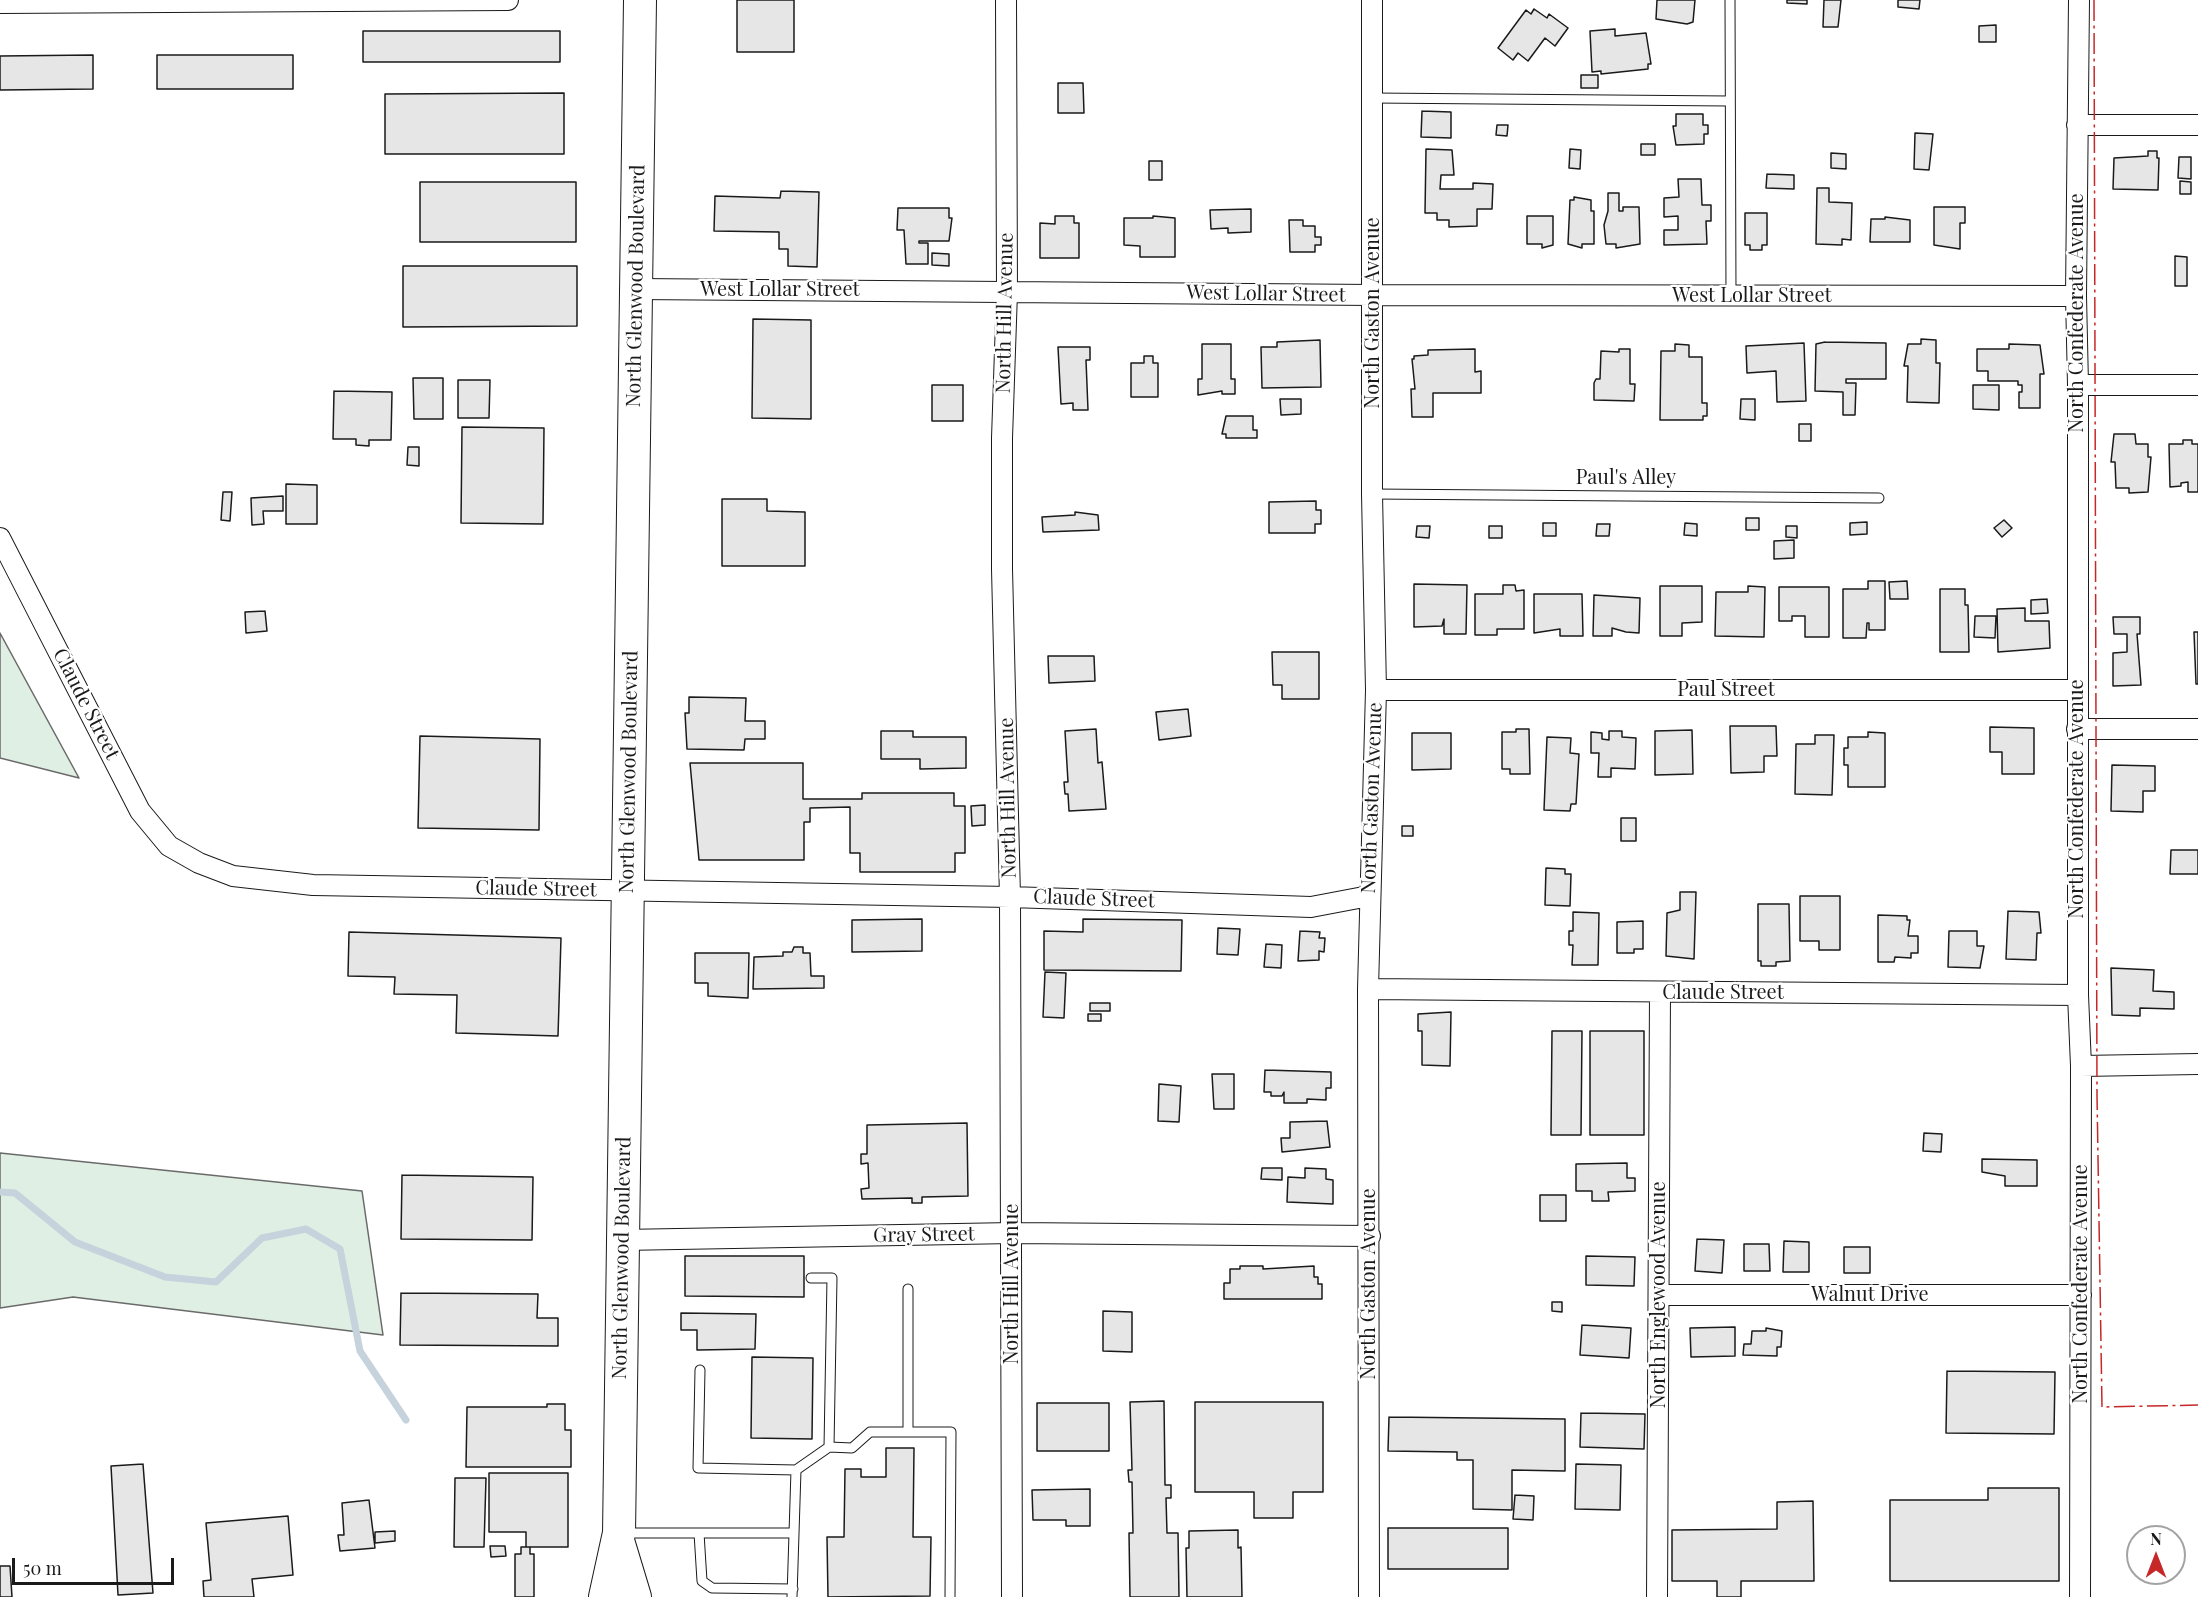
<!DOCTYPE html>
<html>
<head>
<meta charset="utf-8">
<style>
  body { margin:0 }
  #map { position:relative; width:2198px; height:1597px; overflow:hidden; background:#fff; font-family:"Playfair Display",serif }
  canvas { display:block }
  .north { position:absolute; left:2126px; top:1525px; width:60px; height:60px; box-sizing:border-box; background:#fff; border:2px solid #a3a3a3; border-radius:50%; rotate:0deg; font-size:16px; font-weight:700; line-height:24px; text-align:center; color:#1a1a1a }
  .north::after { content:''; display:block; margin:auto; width:21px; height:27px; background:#c62828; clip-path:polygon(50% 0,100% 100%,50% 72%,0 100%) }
  .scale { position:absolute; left:12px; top:1558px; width:162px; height:27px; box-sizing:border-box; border:3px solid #1a1a1a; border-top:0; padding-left:8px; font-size:18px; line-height:21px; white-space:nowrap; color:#1a1a1a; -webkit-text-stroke:4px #fff; paint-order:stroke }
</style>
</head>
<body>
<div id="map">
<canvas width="2198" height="1597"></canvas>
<div class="north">N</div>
<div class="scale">50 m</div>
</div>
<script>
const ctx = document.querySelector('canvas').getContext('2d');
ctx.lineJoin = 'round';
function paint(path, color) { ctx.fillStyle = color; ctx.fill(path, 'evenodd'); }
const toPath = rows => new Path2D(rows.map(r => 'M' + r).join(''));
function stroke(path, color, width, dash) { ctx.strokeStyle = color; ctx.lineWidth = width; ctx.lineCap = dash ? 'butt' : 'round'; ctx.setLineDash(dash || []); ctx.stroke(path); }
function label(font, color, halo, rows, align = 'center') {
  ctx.font = font + ' "Playfair Display",serif'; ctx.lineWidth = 4.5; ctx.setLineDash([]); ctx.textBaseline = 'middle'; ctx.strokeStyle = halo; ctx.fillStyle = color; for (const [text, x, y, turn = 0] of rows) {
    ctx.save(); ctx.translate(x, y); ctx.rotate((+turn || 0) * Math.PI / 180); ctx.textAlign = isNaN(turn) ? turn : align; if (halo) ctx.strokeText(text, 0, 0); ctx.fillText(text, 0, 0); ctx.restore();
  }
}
const green = toPath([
  [0,633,79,778,0,758,0,633],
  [0,1153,362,1191,383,1335,73,1297,0,1308,0,1153]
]);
const stream = toPath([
  [0,1192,15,1193,75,1242,165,1277,216,1282,262,1238,306,1229,340,1249,360,1351,406,1420]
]);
const building = toPath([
  [737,0,794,0,794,52,737,52,737,0],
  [1657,0,1695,0,1693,22,1687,24,1656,19,1657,0],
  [1787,0,1807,0,1807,4,1787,3,1787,0],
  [1824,0,1841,0,1838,27,1823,27,1824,0],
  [1898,0,1920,0,1919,9,1898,7,1898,0],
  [1534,9,1547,18,1549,14,1568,28,1555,46,1545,38,1528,61,1518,53,1513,60,1498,48,1526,10,1531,14,1534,9],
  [1996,25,1996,42,1979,42,1979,26,1996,25],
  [1615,29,1615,36,1646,33,1651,64,1648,64,1648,69,1601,74,1601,71,1592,72,1590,31,1615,29],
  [363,31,560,31,560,62,363,62,363,31],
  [93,55,93,89,0,90,0,56,93,55],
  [157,55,293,55,293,89,157,89,157,55],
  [1581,75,1598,75,1598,88,1581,88,1581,75],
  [1058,83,1083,83,1084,113,1058,113,1058,83],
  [564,93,564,154,385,154,385,94,564,93],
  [1422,111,1451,112,1451,138,1421,137,1422,111],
  [1676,114,1703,114,1703,125,1708,125,1708,134,1704,134,1704,144,1676,145,1673,126,1676,126,1676,114],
  [1497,125,1508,125,1507,136,1496,135,1497,125],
  [1915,133,1933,134,1929,170,1914,169,1915,133],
  [1641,144,1655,144,1655,155,1641,155,1641,144],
  [1426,149,1452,150,1454,175,1441,175,1440,189,1473,189,1473,183,1493,184,1492,209,1477,209,1477,226,1449,227,1449,220,1437,220,1437,213,1425,213,1426,149],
  [1570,149,1581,150,1580,169,1569,168,1570,149],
  [2148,151,2157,151,2157,158,2159,158,2158,190,2113,189,2114,158,2148,156,2148,151],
  [1831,153,1846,154,1846,169,1831,168,1831,153],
  [2179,157,2191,157,2191,179,2178,178,2179,157],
  [1149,161,1162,161,1162,180,1149,180,1149,161],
  [1767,174,1794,175,1794,189,1766,188,1767,174],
  [1678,179,1701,179,1702,205,1711,205,1711,221,1706,221,1707,244,1664,245,1664,230,1678,230,1678,216,1664,217,1664,198,1679,197,1678,179],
  [2180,181,2191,182,2191,194,2180,194,2180,181],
  [420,182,576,182,576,242,420,242,420,182],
  [1817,188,1829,188,1829,202,1852,203,1851,240,1842,239,1842,245,1816,244,1817,188],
  [781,191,819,192,817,267,788,266,788,249,779,249,779,232,714,231,715,196,780,198,781,191],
  [1608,193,1619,193,1619,211,1623,211,1623,207,1639,207,1640,244,1616,248,1616,244,1606,244,1604,225,1608,211,1608,193],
  [1574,197,1591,200,1591,211,1594,211,1594,244,1582,244,1582,248,1568,244,1570,200,1574,200,1574,197],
  [1934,207,1965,207,1965,223,1960,223,1960,249,1934,245,1934,207],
  [898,208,949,208,949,218,952,218,949,241,919,241,919,243,928,243,928,264,906,264,904,230,897,230,898,208],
  [1251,209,1251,232,1228,233,1228,228,1211,229,1210,210,1251,209],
  [1745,213,1767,213,1767,245,1762,245,1762,250,1750,250,1750,245,1745,245,1745,213],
  [1055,216,1074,216,1074,223,1079,223,1079,258,1040,258,1040,223,1055,224,1055,216],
  [1153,216,1175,218,1175,257,1140,257,1140,246,1124,245,1124,218,1153,218,1153,216],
  [1527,216,1553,216,1553,245,1542,248,1542,244,1527,244,1527,216],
  [1885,217,1910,220,1910,242,1870,242,1871,219,1885,219,1885,217],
  [1289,220,1303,220,1303,226,1315,226,1315,237,1321,237,1321,245,1315,245,1315,252,1290,252,1289,220],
  [932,253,949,254,949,266,932,265,932,253],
  [2175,256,2187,257,2187,286,2175,286,2175,256],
  [403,266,577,266,577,326,403,327,403,266],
  [753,319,811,320,811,419,752,418,753,319],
  [1921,339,1936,340,1936,363,1940,363,1939,403,1907,402,1908,366,1904,366,1908,344,1921,344,1921,339],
  [1320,340,1321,387,1262,388,1261,347,1277,347,1277,342,1320,340],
  [1825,342,1886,343,1886,379,1846,379,1846,383,1856,383,1855,415,1843,415,1843,392,1815,391,1816,344,1825,342],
  [1804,343,1806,401,1777,402,1776,371,1747,373,1746,346,1804,343],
  [1202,344,1231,344,1231,379,1235,379,1235,394,1222,394,1222,391,1198,395,1198,379,1202,379,1202,344],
  [1675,344,1689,345,1689,357,1702,357,1702,403,1707,403,1707,416,1703,416,1703,420,1660,420,1661,351,1675,351,1675,344],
  [2009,344,2040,345,2044,374,2040,374,2040,408,2019,408,2019,392,2022,392,2022,385,2018,385,2018,381,1988,381,1988,371,1977,371,1977,349,2009,349,2009,344],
  [1058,347,1090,347,1090,360,1086,360,1088,410,1073,410,1073,403,1061,404,1058,347],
  [1475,349,1475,372,1481,371,1481,393,1433,393,1433,417,1412,417,1411,389,1415,389,1412,359,1414,359,1414,356,1428,355,1428,350,1475,349],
  [1619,349,1630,349,1630,384,1635,384,1634,401,1594,400,1594,383,1596,379,1600,379,1601,351,1619,352,1619,349],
  [1144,356,1153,356,1153,363,1158,363,1158,397,1131,397,1131,363,1144,363,1144,356],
  [413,378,443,378,443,419,414,419,413,378],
  [458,380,490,380,489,418,458,418,458,380],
  [932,385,963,385,963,421,932,421,932,385],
  [1973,385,1999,385,1999,410,1973,409,1973,385],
  [334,391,392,392,391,440,369,440,369,446,356,445,356,439,333,439,334,391],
  [1280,399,1301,399,1301,414,1281,415,1280,399],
  [1741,399,1755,399,1755,420,1740,419,1741,399],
  [1226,416,1253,416,1253,430,1257,430,1257,438,1226,438,1226,434,1222,434,1226,416],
  [1799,424,1811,424,1811,441,1799,441,1799,424],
  [462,427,544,428,543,524,461,523,462,427],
  [2114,434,2135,434,2136,444,2148,444,2148,457,2151,457,2148,492,2129,493,2129,488,2116,488,2115,462,2111,462,2114,434],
  [2183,440,2192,440,2192,444,2198,444,2198,492,2188,492,2188,482,2181,483,2181,486,2170,487,2169,444,2183,444,2183,440],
  [408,447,419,447,419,466,407,465,408,447],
  [286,484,317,485,317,524,286,524,286,484],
  [223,492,232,492,230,521,221,520,223,492],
  [283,496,283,511,263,511,264,524,252,525,251,498,283,496],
  [722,499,767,499,767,511,805,512,805,566,722,566,722,499],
  [1316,501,1316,510,1321,510,1321,524,1315,524,1315,533,1269,533,1269,502,1316,501],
  [1075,512,1098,515,1099,530,1043,532,1042,517,1075,515,1075,512],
  [1746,518,1759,518,1759,530,1746,530,1746,518],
  [2004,520,2012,528,2002,537,1994,528,2004,520],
  [1867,522,1867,534,1850,535,1850,523,1867,522],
  [1543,523,1556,523,1556,536,1543,536,1543,523],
  [1685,523,1697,524,1697,536,1684,535,1685,523],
  [1597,524,1610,524,1609,536,1596,536,1597,524],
  [1417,526,1430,526,1429,538,1416,537,1417,526],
  [1489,526,1502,526,1502,538,1489,538,1489,526],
  [1786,526,1797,526,1797,538,1786,537,1786,526],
  [1794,540,1794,558,1774,559,1774,541,1794,540],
  [1868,581,1885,581,1885,630,1869,630,1869,623,1867,623,1866,638,1843,638,1843,589,1868,589,1868,581],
  [1907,581,1908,599,1890,599,1889,582,1907,581],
  [1414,584,1467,585,1466,634,1444,634,1444,619,1442,626,1414,627,1414,584],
  [1503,585,1515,585,1516,591,1524,590,1524,629,1497,629,1497,635,1475,635,1475,594,1503,594,1503,585],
  [1660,586,1702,586,1702,622,1682,623,1682,636,1660,636,1660,586],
  [1748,586,1765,587,1764,637,1715,636,1716,592,1748,592,1748,586],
  [1779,587,1829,587,1829,637,1805,637,1805,616,1792,616,1792,621,1779,621,1779,587],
  [1940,589,1965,589,1965,605,1968,605,1969,652,1940,652,1940,589],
  [1534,594,1582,594,1583,636,1560,636,1560,629,1534,633,1534,594],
  [1594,595,1640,598,1639,633,1626,632,1612,628,1612,636,1593,636,1594,595],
  [2047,599,2048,613,2031,614,2031,600,2047,599],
  [2025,608,2025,621,2049,621,2050,648,1998,652,1997,609,2025,608],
  [265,611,267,631,246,633,245,612,265,611],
  [1975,616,1996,616,1995,638,1974,637,1975,616],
  [2113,617,2140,617,2140,634,2137,634,2141,685,2113,686,2113,653,2127,652,2127,634,2114,634,2113,617],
  [2194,632,2198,632,2198,684,2196,684,2194,632],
  [1272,652,1319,652,1319,699,1282,699,1282,685,1273,685,1272,652],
  [1048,656,1094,656,1095,681,1049,683,1048,656],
  [689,697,746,698,745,721,765,721,765,739,745,739,744,750,687,749,685,713,689,713,689,697],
  [1188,709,1191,736,1159,740,1156,712,1188,709],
  [1730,726,1776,726,1777,756,1764,756,1764,772,1731,773,1730,726],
  [1990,727,2034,728,2034,774,2002,774,2002,752,1990,752,1990,727],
  [1096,729,1098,763,1102,762,1106,809,1069,811,1068,794,1065,794,1064,782,1068,782,1065,731,1096,729],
  [1516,729,1529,729,1530,774,1510,774,1510,769,1502,769,1502,732,1516,732,1516,729],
  [1692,730,1693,774,1655,775,1655,731,1692,730],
  [881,731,913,731,913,737,966,737,966,768,920,769,920,759,881,759,881,731],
  [1609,731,1622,731,1622,737,1636,738,1635,769,1611,768,1611,777,1598,777,1599,753,1591,753,1591,732,1602,733,1602,739,1609,740,1609,731],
  [1868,732,1885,733,1885,787,1848,787,1848,765,1844,765,1844,748,1848,748,1848,737,1868,737,1868,732],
  [1412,733,1451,733,1451,769,1412,770,1412,733],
  [1815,735,1834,735,1832,795,1795,794,1796,744,1815,744,1815,735],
  [420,736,540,739,539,830,418,828,420,736],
  [1547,737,1571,738,1570,753,1579,754,1576,804,1571,804,1570,811,1544,810,1547,737],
  [690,763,803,763,803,799,862,799,862,793,954,793,954,806,965,806,965,853,955,853,955,872,860,872,860,853,850,853,850,807,810,808,810,822,804,822,804,860,699,860,690,763],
  [2112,765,2155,766,2155,791,2143,791,2143,812,2111,811,2112,765],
  [985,805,985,825,972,826,971,806,985,805],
  [1621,818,1636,818,1636,841,1621,841,1621,818],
  [1402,826,1413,826,1413,836,1402,836,1402,826],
  [2171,850,2198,850,2198,874,2170,874,2171,850],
  [1546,868,1565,869,1565,874,1571,874,1570,906,1545,905,1546,868],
  [1680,892,1696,892,1694,959,1666,956,1667,913,1680,910,1680,892],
  [1800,896,1840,896,1840,950,1819,950,1819,941,1800,941,1800,896],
  [1758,904,1789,904,1790,961,1776,962,1776,966,1761,966,1761,961,1758,961,1758,904],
  [2008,911,2039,912,2041,933,2037,933,2036,960,2006,959,2008,911],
  [1573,912,1599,913,1598,965,1572,965,1573,945,1569,945,1569,931,1573,931,1573,912],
  [1878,915,1907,916,1907,920,1910,920,1908,936,1918,936,1918,953,1911,953,1911,958,1895,957,1894,962,1878,962,1878,915],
  [922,919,922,951,852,952,852,920,922,919],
  [1083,919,1182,920,1181,971,1044,970,1044,931,1083,932,1083,919],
  [1643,921,1643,949,1634,949,1634,953,1617,953,1617,922,1643,921],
  [1218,928,1240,929,1238,955,1217,954,1218,928],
  [1300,931,1320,932,1319,938,1325,938,1324,952,1319,951,1319,960,1298,961,1300,931],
  [1949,931,1977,931,1977,946,1984,946,1980,968,1948,967,1949,931],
  [349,932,561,938,558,1036,456,1033,457,995,394,994,395,977,348,976,349,932],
  [1266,944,1282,945,1281,968,1264,967,1266,944],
  [794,947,803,947,803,953,810,953,811,976,824,976,824,988,753,989,754,957,783,956,783,952,792,952,794,947],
  [695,953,749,953,748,998,708,996,708,983,695,983,695,953],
  [2111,968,2154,970,2153,991,2174,992,2174,1009,2140,1008,2140,1016,2112,1015,2111,968],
  [1045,972,1066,973,1064,1018,1043,1017,1045,972],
  [1090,1003,1110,1003,1110,1011,1090,1011,1090,1003],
  [1451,1012,1450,1066,1422,1065,1422,1031,1418,1031,1418,1014,1451,1012],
  [1088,1014,1101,1014,1101,1021,1088,1021,1088,1014],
  [1552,1031,1582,1031,1581,1135,1551,1135,1552,1031],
  [1590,1031,1644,1031,1644,1135,1590,1135,1590,1031],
  [1265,1070,1331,1072,1331,1088,1326,1088,1326,1100,1307,1099,1307,1103,1284,1103,1284,1092,1282,1096,1271,1096,1271,1092,1264,1092,1265,1070],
  [1212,1074,1234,1074,1234,1109,1214,1109,1212,1074],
  [1159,1084,1181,1086,1179,1122,1158,1121,1159,1084],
  [1327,1121,1330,1147,1282,1152,1281,1138,1290,1138,1290,1122,1327,1121],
  [967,1123,968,1196,922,1197,922,1203,912,1203,912,1198,862,1199,861,1189,869,1188,868,1163,861,1164,861,1154,867,1154,867,1125,967,1123],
  [1924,1133,1942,1134,1941,1152,1923,1151,1924,1133],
  [1982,1159,2037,1160,2037,1186,2005,1186,2005,1176,1982,1172,1982,1159],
  [1627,1163,1627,1178,1635,1178,1635,1191,1608,1192,1609,1201,1592,1201,1592,1191,1576,1191,1576,1164,1627,1163],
  [1262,1168,1282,1168,1282,1180,1261,1179,1262,1168],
  [1305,1168,1326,1169,1326,1179,1333,1180,1333,1204,1287,1202,1288,1177,1305,1178,1305,1168],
  [402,1175,533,1177,532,1240,401,1239,402,1175],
  [1540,1195,1566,1195,1566,1221,1540,1221,1540,1195],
  [1697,1239,1724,1240,1722,1273,1695,1271,1697,1239],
  [1784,1241,1809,1242,1809,1272,1783,1272,1784,1241],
  [1744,1244,1769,1244,1770,1271,1744,1271,1744,1244],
  [1844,1247,1870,1247,1870,1273,1844,1273,1844,1247],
  [685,1256,804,1256,804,1297,685,1296,685,1256],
  [1586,1256,1635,1257,1634,1286,1586,1285,1586,1256],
  [1240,1266,1263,1266,1263,1269,1314,1266,1314,1277,1318,1277,1318,1284,1322,1284,1322,1299,1224,1299,1224,1283,1230,1283,1230,1269,1240,1269,1240,1266],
  [401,1293,538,1294,537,1318,558,1318,558,1346,400,1345,401,1293],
  [1552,1302,1562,1302,1562,1312,1552,1311,1552,1302],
  [1103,1311,1132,1312,1132,1352,1103,1351,1103,1311],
  [681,1313,756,1314,755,1349,697,1350,697,1330,681,1330,681,1313],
  [1582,1325,1631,1328,1629,1358,1580,1355,1582,1325],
  [1735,1327,1735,1356,1691,1357,1690,1328,1735,1327],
  [1766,1328,1782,1331,1781,1347,1777,1347,1777,1356,1743,1355,1744,1344,1751,1344,1752,1331,1766,1331,1766,1328],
  [752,1357,813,1358,812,1439,751,1438,752,1357],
  [1947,1371,2055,1372,2054,1434,1946,1433,1947,1371],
  [1164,1401,1165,1485,1171,1485,1171,1498,1166,1498,1167,1533,1178,1533,1179,1597,1130,1597,1129,1533,1133,1533,1132,1482,1129,1482,1128,1470,1132,1470,1130,1402,1164,1401],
  [1195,1402,1323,1402,1323,1492,1293,1492,1293,1518,1254,1518,1254,1492,1195,1492,1195,1402],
  [1037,1403,1109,1403,1109,1451,1037,1451,1037,1403],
  [547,1404,565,1404,565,1430,571,1430,571,1467,466,1467,467,1407,547,1407,547,1404],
  [1581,1413,1645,1414,1644,1449,1580,1447,1581,1413],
  [1389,1417,1565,1419,1565,1471,1512,1470,1512,1510,1473,1509,1473,1460,1457,1460,1457,1452,1388,1451,1389,1417],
  [886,1448,914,1448,913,1537,931,1537,930,1596,828,1597,827,1537,844,1537,845,1469,861,1469,861,1477,886,1477,886,1448],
  [143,1464,153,1593,118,1595,111,1466,143,1464],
  [1576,1464,1621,1465,1620,1510,1575,1509,1576,1464],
  [489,1473,568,1473,568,1547,526,1547,526,1532,489,1532,489,1473],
  [455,1478,486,1478,484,1547,454,1547,455,1478],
  [1988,1488,2059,1488,2059,1581,1890,1581,1890,1500,1988,1500,1988,1488],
  [1090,1489,1090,1526,1066,1526,1066,1520,1033,1520,1032,1490,1090,1489],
  [1515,1495,1534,1496,1533,1520,1513,1519,1515,1495],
  [369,1500,375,1548,340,1551,338,1535,344,1535,342,1503,369,1500],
  [1813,1501,1814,1581,1741,1581,1741,1597,1717,1597,1717,1581,1672,1581,1672,1530,1777,1529,1777,1502,1813,1501],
  [288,1516,293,1575,252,1579,254,1597,204,1597,203,1581,211,1580,206,1523,288,1516],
  [1388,1528,1508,1528,1508,1569,1388,1569,1388,1528],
  [1238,1530,1238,1548,1241,1547,1242,1597,1187,1597,1186,1548,1189,1548,1189,1531,1238,1530],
  [395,1531,395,1541,375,1543,375,1532,395,1531],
  [490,1546,505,1546,506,1556,491,1557,490,1546],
  [521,1547,530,1547,530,1554,534,1554,534,1597,515,1597,515,1554,521,1554,521,1547],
  [0,1566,10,1566,12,1597,0,1597,0,1566]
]);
const lane = toPath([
  [1730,0,1731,296],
  [1372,98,1729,101],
  [1372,494,1879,498],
  [908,1289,908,1432],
  [700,1370,698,1468,796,1470,792,1597],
  [829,1447,852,1448,870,1432,951,1432,950,1597],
  [796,1470,829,1447,832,1278,811,1278],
  [624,1533,794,1533],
  [699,1533,702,1581,712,1588,793,1589]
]);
const street = toPath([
  [1006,0,1007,292,1002,438,1002,569,1010,897,1012,1597],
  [2079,0,2076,296,2078,385,2078,995,2081,1066,2080,1597],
  [0,3,508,0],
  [2077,125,2198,125],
  [636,289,1373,295,2076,296],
  [2078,385,2198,385],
  [0,538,140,811,169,846,199,863,233,876,313,885,1010,897,1311,907,1369,896],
  [1376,690,2077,690],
  [2077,729,2198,729],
  [1368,989,2078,995],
  [2081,1066,2198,1064],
  [622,1240,1013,1233,1370,1236],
  [1659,1295,2081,1295],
  [1369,1597,1368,989,1376,690,1372,494,1372,0],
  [1657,1597,1660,993]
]);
const primary = toPath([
  [619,1544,635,1597],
  [605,1597,619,1533,640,0]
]);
const power = toPath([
  [2094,0,2097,1095,2102,1407,2198,1405]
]);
const streetNames = [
  ["North Glenwood Boulevard",636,286,-89],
  ["West Lollar Street",780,290],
  ["West Lollar Street",1266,294,1],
  ["West Lollar Street",1752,296],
  ["North Hill Avenue",1005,313,-89],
  ["North Gaston Avenue",1373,313,-90],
  ["North Confederate Avenue",2077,313,-90],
  ["Paul's Alley",1626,478],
  ["Paul Street",1726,690],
  ["Claude Street",86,704,63],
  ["North Glenwood Boulevard",629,772,-89],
  ["North Hill Avenue",1008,798,-91],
  ["North Gaston Avenue",1372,798,-88],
  ["North Confederate Avenue",2077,799,-90],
  ["Claude Street",536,889,1],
  ["Claude Street",1094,899,2],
  ["Claude Street",1723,993],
  ["Gray Street",924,1235,-1],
  ["North Glenwood Boulevard",622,1258,-89],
  ["North Hill Avenue",1012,1284,-90],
  ["North Gaston Avenue",1369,1284,-90],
  ["North Confederate Avenue",2081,1284,-90],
  ["North Englewood Avenue",1659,1295,-90],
  ["Walnut Drive",1870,1295]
];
paint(green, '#e0efe3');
stroke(green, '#6a6a6a', 1.5);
stroke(stream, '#c6d2dc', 7);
paint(building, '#e6e6e6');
stroke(building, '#1a1a1a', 1.5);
stroke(lane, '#1a1a1a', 11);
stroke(street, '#1a1a1a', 22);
stroke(primary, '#1a1a1a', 34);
stroke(lane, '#fff', 9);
stroke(street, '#fff', 20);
stroke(primary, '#fff', 32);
stroke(power, '#c62828', 1.5, [21, 4.5, 3, 4.5]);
label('20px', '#1a1a1a', '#fff', streetNames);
</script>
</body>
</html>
